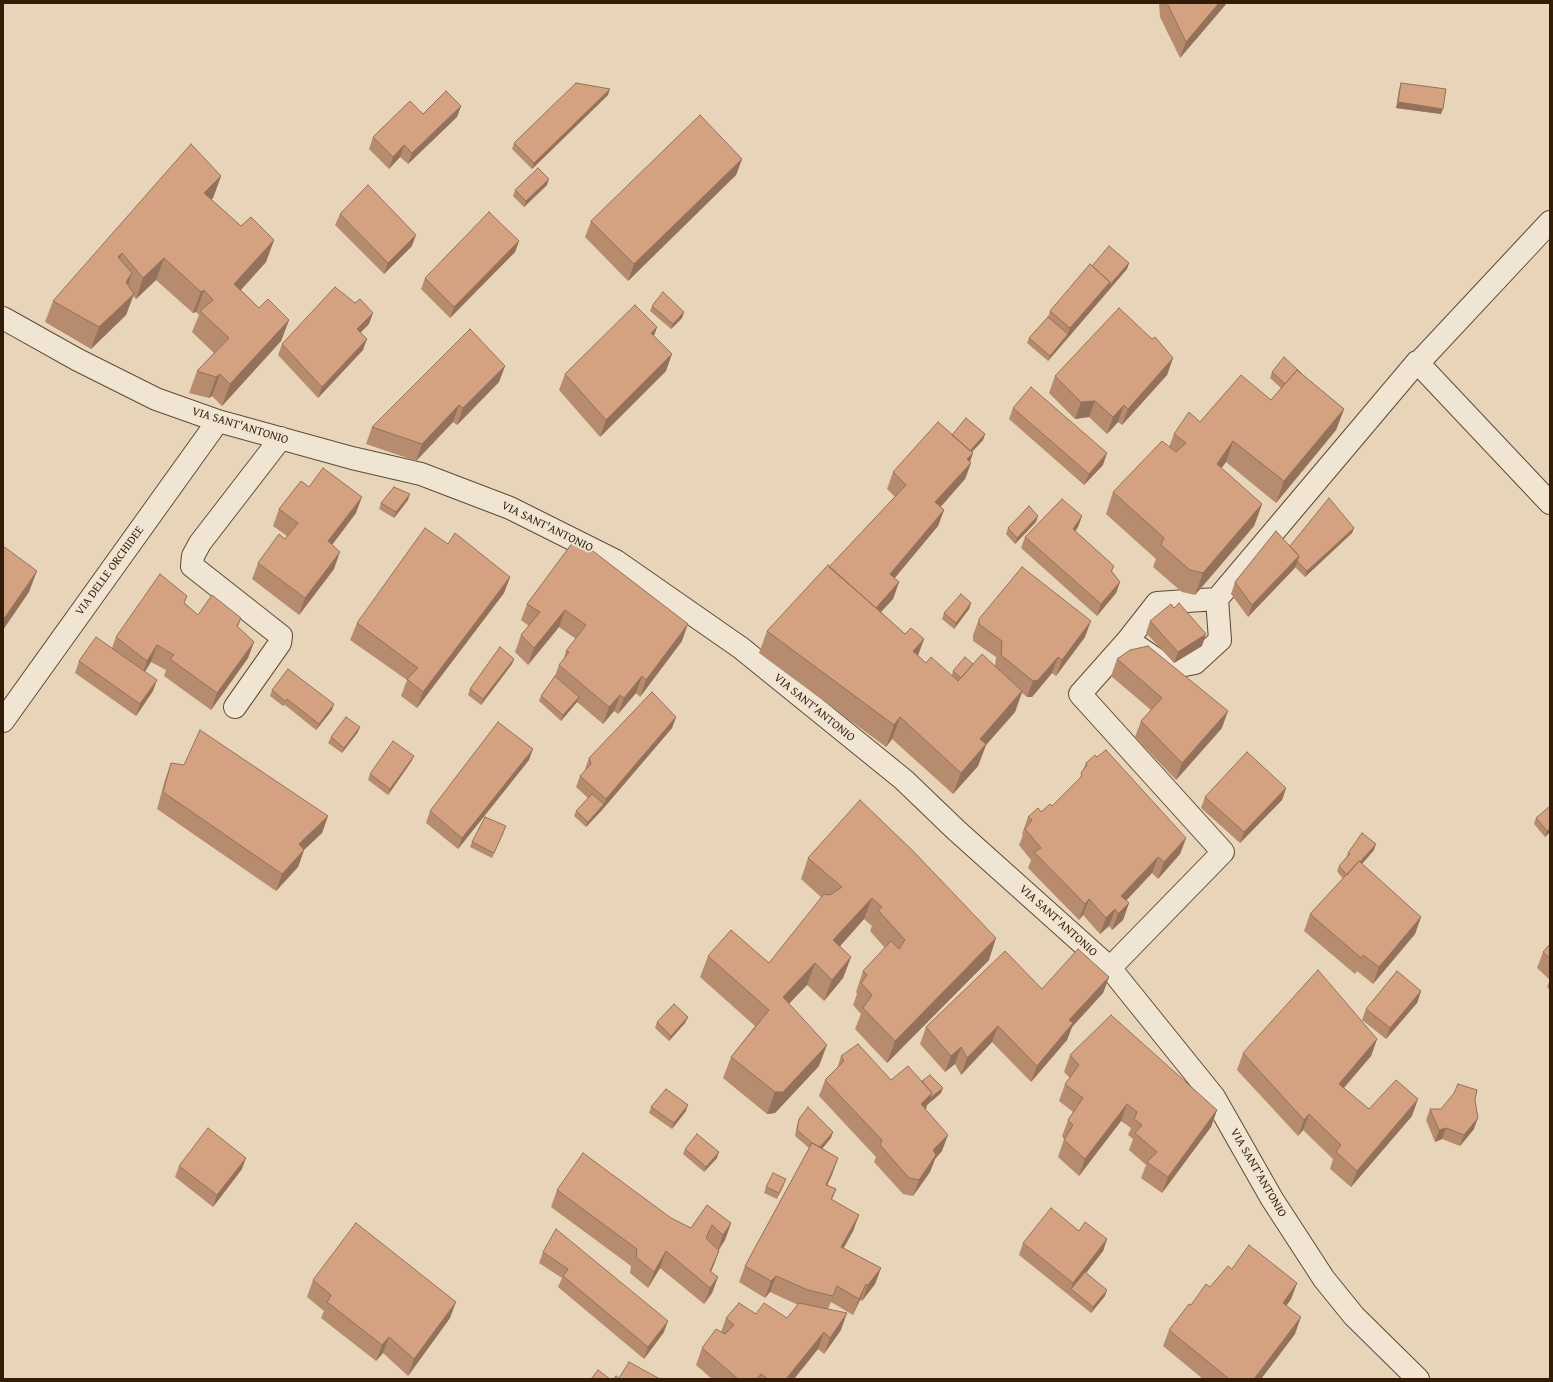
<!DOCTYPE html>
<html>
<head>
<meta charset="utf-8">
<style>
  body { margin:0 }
  #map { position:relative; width:1553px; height:1382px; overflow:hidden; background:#e8d5b9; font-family:"Gentium Book Plus",serif }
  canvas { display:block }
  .frame { position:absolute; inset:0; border:4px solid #321c07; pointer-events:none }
</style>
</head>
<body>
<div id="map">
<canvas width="1553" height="1382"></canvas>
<div class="frame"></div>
</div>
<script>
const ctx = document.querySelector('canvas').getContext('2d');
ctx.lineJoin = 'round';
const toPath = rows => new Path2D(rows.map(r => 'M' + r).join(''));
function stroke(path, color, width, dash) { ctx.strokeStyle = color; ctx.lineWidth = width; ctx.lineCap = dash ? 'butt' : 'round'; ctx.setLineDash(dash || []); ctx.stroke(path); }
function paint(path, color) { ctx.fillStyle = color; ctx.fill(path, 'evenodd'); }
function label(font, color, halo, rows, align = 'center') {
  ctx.font = font + ' "Gentium Book Plus",serif'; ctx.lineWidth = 4; ctx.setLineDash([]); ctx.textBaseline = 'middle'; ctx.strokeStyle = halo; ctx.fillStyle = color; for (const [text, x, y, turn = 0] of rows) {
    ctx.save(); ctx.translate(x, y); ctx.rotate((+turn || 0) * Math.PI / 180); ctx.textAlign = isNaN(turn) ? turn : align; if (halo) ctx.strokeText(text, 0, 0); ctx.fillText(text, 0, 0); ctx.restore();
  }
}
const street = toPath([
  [3,318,78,360,156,399,218,421,352,458,421,474,510,508,616,561,741,648,904,780,956,830,1110,968,1214,1097,1272,1199,1324,1279,1354,1316,1418,1379],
  [1422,359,1550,222],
  [1128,640,1169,668,1195,663,1220,640,1217,599,1417,362,1550,503],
  [235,707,280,643,281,636,192,566,193,556,200,543,281,438],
  [3,721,218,421],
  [1110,968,1223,852,1080,694,1128,640,1157,603,1217,599]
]);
const wall = toPath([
  [1159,3,1227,3,1180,58,1160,17],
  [1401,83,1441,114,1396,108,1399,89],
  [608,95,532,169,512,149,514,143],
  [461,106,457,117,408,164,400,157,389,169,369,149,373,137,423,114],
  [742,159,736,175,628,281,585,237,591,221],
  [221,176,213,198,211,199,241,226,274,240,266,262,241,290,259,308,289,320,281,341,222,406,212,396,209,398,189,393,197,371,214,353,192,332,199,315,196,312,193,313,156,280,136,299,133,296,126,315,91,349,45,322,53,301],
  [547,185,524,207,513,196,515,190],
  [340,214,412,246,384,274,335,225],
  [519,241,515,252,450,318,421,289,425,278],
  [1129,263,1127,269,1048,361,1027,343,1029,338,1048,317,1050,311,1092,266],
  [652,306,684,312,682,318,671,329,650,311],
  [369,324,361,332,363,350,318,398,278,355,282,344],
  [657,327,654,336,666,371,600,437,559,390,565,374],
  [1173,358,1167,375,1122,425,1118,422,1107,434,1089,417,1075,419,1049,393,1055,376],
  [505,366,499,382,457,425,453,422,416,461,366,444,372,427],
  [1272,372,1301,373,1344,409,1336,430,1276,503,1226,462,1221,468,1262,504,1254,526,1195,595,1182,592,1153,567,1156,559,1106,514,1113,492,1169,447,1174,434,1200,422,1271,400,1281,388,1270,378],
  [1013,408,1103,465,1084,485,1009,419],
  [985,434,983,440,972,452,973,453,970,461,971,463,965,479,941,507,944,510,938,526,894,578,899,582,893,599,881,612,905,634,924,639,918,656,926,663,952,675,953,671,973,664,995,666,996,657,973,641,973,635,979,619,1085,637,1056,676,1052,673,1032,697,1027,697,1022,693,1015,712,986,745,978,766,953,794,892,739,886,747,759,653,767,631,829,567,895,497,887,489,893,472,952,435],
  [309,487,356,513,332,545,334,569,299,615,252,579,258,563,285,539,287,536,273,526,279,509],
  [408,500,394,518,379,509,381,503],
  [1082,516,1078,527,1075,531,1114,566,1112,571,1120,582,1116,593,1097,616,1021,548,1025,537],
  [1036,522,1015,544,1006,534,1008,528],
  [1354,528,1352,533,1305,577,1295,567,1248,617,1231,594,1235,582,1290,546],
  [576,538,682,641,640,697,636,693,618,714,614,711,603,724,577,702,561,721,539,701,541,696,555,676,559,665,563,661,566,651,576,639,559,627,528,665,515,652,521,635,529,626,521,620,527,604],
  [448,544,510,577,504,593,417,708,401,696,407,680,350,640,357,623],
  [185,603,198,615,241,618,238,627,254,642,248,658,211,710,164,676,166,670,151,662,145,671,153,691,136,716,75,673,79,661,112,648,116,637],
  [971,603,969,609,954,629,942,619,944,613],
  [1150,621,1202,646,1174,663,1146,633],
  [514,659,512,664,481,705,468,695,470,689],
  [1117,659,1222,728,1176,780,1135,737,1141,721,1151,710,1111,676],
  [272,690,332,710,316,730,285,705,283,706,270,696],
  [676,717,672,728,602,810,586,827,574,816,576,811,588,798,576,787,580,776,585,771,585,769,589,758],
  [358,732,342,753,328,743,331,737],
  [414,756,411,762,388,795,368,780,370,774],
  [1097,757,1186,838,1180,854,1158,879,1152,873,1126,901,1129,903,1123,920,1112,930,1109,926,1100,934,1083,915,1079,920,1028,868,1031,860,1019,845,1023,835,1022,834,1028,817,1041,812,1052,806,1079,780,1086,763],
  [529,760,458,849,426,823,430,811],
  [171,763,328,816,322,833,304,850,298,867,276,891,157,809,165,780],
  [1286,788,1282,800,1240,843,1201,808,1205,797],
  [1536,818,1550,832,1545,837,1534,824],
  [504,832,492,858,470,847,472,842],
  [1374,850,1362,864,1421,917,1415,934,1373,984,1357,971,1355,974,1304,931,1310,914,1343,879,1337,871,1339,866,1346,858,1348,853],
  [808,858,989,960,887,1063,855,1029,861,1014,853,1005,857,994,856,992,863,971,885,948,870,931,872,926,864,919,840,946,851,957,843,978,824,1001,807,985,789,1004,819,1066,775,1113,767,1114,723,1078,731,1057,755,1026,700,977,708,956,769,963,822,898,801,879],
  [1550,944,1550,980,1537,968,1543,952],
  [1109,977,1103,993,1072,1027,1067,1040,1031,1082,992,1042,961,1075,955,1064,945,1072,920,1044,926,1027,1042,989],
  [1550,980,1550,990,1547,987],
  [1421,991,1417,1003,1386,1039,1362,1020,1366,1009],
  [688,1017,685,1023,669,1041,655,1028,657,1022],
  [1377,1039,1371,1056,1344,1088,1369,1109,1412,1116,1351,1187,1330,1169,1333,1159,1303,1130,1298,1136,1237,1070,1243,1053],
  [1070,1055,1217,1110,1211,1127,1162,1193,1141,1178,1146,1165,1129,1150,1133,1139,1128,1135,1131,1128,1121,1121,1079,1176,1058,1157,1064,1139,1062,1136,1068,1120,1073,1112,1059,1101,1065,1084,1070,1078,1064,1072],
  [841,1056,891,1080,922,1081,941,1093,927,1105,925,1110,942,1151,935,1159,930,1172,913,1196,903,1194,874,1162,876,1157,819,1096,825,1080,837,1069],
  [1475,1100,1474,1129,1460,1146,1442,1139,1435,1142,1426,1120,1430,1109,1441,1109],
  [651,1107,686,1111,672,1129,649,1113],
  [799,1119,831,1138,822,1148,838,1158,827,1185,836,1189,832,1200,859,1215,853,1231,844,1248,881,1268,875,1284,862,1301,860,1300,853,1315,831,1302,828,1309,841,1330,824,1354,818,1349,794,1379,712,1379,696,1365,702,1348,721,1332,726,1318,756,1314,787,1318,798,1305,770,1292,765,1298,739,1282,745,1266,809,1148,795,1136,797,1125],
  [685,1149,717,1158,704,1172,683,1154],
  [179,1166,242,1169,213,1207,175,1177],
  [784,1185,777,1199,764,1193,766,1187],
  [557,1190,671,1218,691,1228,707,1205,731,1223,725,1240,719,1250,713,1267,711,1272,718,1277,712,1293,704,1304,660,1268,648,1288,630,1273,631,1266,551,1207],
  [1079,1231,1107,1239,1103,1251,1086,1273,1105,1296,1091,1313,1019,1255,1023,1243],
  [543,1252,664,1332,644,1359,558,1287,562,1278,539,1263],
  [1232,1269,1297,1283,1291,1299,1286,1306,1295,1334,1261,1379,1203,1379,1163,1346,1169,1330,1191,1305,1210,1287],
  [313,1280,450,1318,408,1376,383,1353,376,1361,321,1318,324,1311,307,1297]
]);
const shadedWall = toPath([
  [1219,3,1227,3,1180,58,1186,42],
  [610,89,608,95,532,169,534,163],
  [1398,102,1443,109,1441,114,1396,108],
  [461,106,457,117,408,164,412,153],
  [404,145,400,157,389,169,393,157],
  [742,159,736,175,628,281,634,264],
  [221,176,213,198,197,214,204,193],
  [549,179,547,185,524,207,526,201],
  [416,235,412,246,384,274,388,263],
  [274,240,266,262,227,305,234,284],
  [519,241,515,252,450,318,454,307],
  [122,253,114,274,118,257],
  [164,258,156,280,136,299,143,278],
  [1129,263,1127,269,1048,361,1050,356,1067,336,1070,328,1110,282],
  [132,273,125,294,126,282],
  [204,290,196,312,193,313,201,292],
  [134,294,126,315,91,349,99,327],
  [684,312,682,318,671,329,673,324],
  [373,313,369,324,353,340,357,329],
  [289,320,281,341,222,406,230,384],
  [657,327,651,344,651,333],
  [367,339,363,350,318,398,322,387],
  [672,354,666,371,600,437,606,420],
  [1173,358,1167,375,1122,425,1128,409],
  [505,366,499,382,457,425,463,408],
  [220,374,212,396,209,398,216,377],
  [1095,401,1089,417,1075,419,1081,402],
  [459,405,453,422,416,461,422,444],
  [1124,405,1118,422,1107,434,1113,417],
  [1344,409,1336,430,1276,503,1284,481],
  [985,434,983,440,961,464,963,459],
  [1233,441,1226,462,1209,486,1217,464],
  [973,453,968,467,971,463,965,479,929,519,935,502,967,459],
  [1107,453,1103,465,1084,485,1089,474],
  [410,494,408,500,394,518,396,512],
  [362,497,356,513,322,558,328,541],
  [1262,504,1254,526,1195,595,1203,573],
  [944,510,938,526,884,591,890,574],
  [1038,516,1036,522,1015,544,1017,538],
  [1082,516,1078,527,1069,541,1073,529],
  [1354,528,1352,533,1305,577,1307,571],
  [340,552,334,569,299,615,305,598],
  [1299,556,1295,568,1248,617,1252,605],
  [37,571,29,592,3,630,3,620],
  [510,577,504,593,417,708,423,692],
  [899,582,893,599,866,628,872,611],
  [1120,582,1116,593,1097,616,1101,604],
  [971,603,969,609,954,629,956,623],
  [565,610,559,627,528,665,534,648],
  [1091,621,1085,637,1056,676,1062,660],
  [688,624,682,641,640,697,646,680],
  [1206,634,1202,646,1174,663,1178,652],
  [924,639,916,660,913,651],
  [254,642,248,658,211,710,217,693],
  [157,645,151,662,141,678,147,661],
  [1058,657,1052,673,1032,697,1027,697,1033,681],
  [514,659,512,664,481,705,483,699],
  [642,676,636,693,618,714,624,698],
  [157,680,153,691,136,716,140,704],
  [1022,691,1015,712,986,745,978,766,953,794,961,773,980,739],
  [620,695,614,711,603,724,609,707],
  [579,697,577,702,561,721,563,715],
  [334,704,332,710,316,730,319,724],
  [1228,711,1222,728,1176,780,1182,763],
  [676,717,672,728,602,810,606,799],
  [900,717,892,739,886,747,894,725],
  [360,727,358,732,342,753,344,748],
  [533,749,529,760,458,849,462,838],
  [414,756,411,762,388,795,390,789],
  [1286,788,1282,800,1240,843,1244,832],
  [604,804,602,810,586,827,588,822],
  [328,816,322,833,293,860,299,844],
  [1550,828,1550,832,1545,837,1547,831],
  [1186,838,1180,854,1158,879,1164,862],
  [1376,844,1374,850,1346,882,1348,876],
  [304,850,298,867,276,891,282,874],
  [1158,857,1152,873,1116,911,1121,896],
  [872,898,864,919,826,962,833,940],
  [1089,899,1083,915,1079,920,1085,904],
  [1129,903,1123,920,1112,930,1118,914],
  [1115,909,1109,926,1100,934,1106,918],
  [1421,917,1415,934,1373,984,1379,967],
  [996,938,989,960,887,1063,895,1041],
  [851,957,843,978,824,1001,832,980],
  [815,963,807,985,775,1018,783,997],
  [1109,977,1103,993,1072,1027,1067,1040,1031,1082,1037,1066,1069,1020],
  [1421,991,1417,1003,1386,1039,1390,1028],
  [688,1017,685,1023,669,1041,671,1036],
  [998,1026,992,1042,961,1075,967,1058],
  [1377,1039,1371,1056,1333,1100,1339,1084],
  [827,1045,819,1066,775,1113,767,1114,775,1092],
  [961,1047,955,1064,945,1072,951,1056],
  [943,1088,941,1093,927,1105,926,1109,915,1121,921,1104,932,1093],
  [1418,1099,1412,1116,1351,1187,1357,1171],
  [1127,1104,1121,1121,1079,1176,1085,1159],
  [688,1105,686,1111,672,1129,674,1123],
  [1217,1110,1211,1127,1162,1193,1168,1177],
  [1309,1114,1303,1130,1298,1136,1304,1120],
  [1478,1118,1474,1129,1460,1146,1464,1135],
  [1446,1128,1442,1139,1435,1142,1439,1130],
  [833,1132,831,1138,817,1155,819,1149],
  [948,1135,942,1151,935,1159,930,1172,913,1196,919,1180,933,1150],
  [719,1152,717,1158,704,1172,706,1167],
  [246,1158,242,1169,213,1207,217,1195],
  [838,1158,832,1175,820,1201,826,1185],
  [859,1215,853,1231,835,1263,841,1247],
  [731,1223,725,1240,717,1252,723,1235],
  [1107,1239,1103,1251,1073,1290,1071,1289,1073,1283],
  [666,1251,660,1268,648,1288,654,1272],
  [719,1251,713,1267,705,1284,710,1271],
  [881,1268,875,1284,862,1301,868,1285],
  [776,1276,770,1292,765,1298,771,1281],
  [718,1277,712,1293,704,1304,710,1288],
  [1297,1283,1291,1299,1277,1320,1283,1303],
  [866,1284,860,1300,853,1315,859,1299],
  [1107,1290,1105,1296,1091,1313,1093,1307],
  [456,1302,450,1318,408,1376,414,1359],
  [847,1313,841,1330,824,1354,830,1338],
  [1301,1317,1295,1334,1261,1379,1254,1379],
  [668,1321,664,1332,644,1359,648,1347],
  [824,1332,818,1349,794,1379,786,1379],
  [389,1337,383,1353,376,1361,382,1345]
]);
const building = toPath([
  [1167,3,1219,3,1186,42,1167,3],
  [576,83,610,89,534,163,514,143,576,83],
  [1401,83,1446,89,1443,109,1398,102,1401,83],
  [446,91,461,106,412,153,404,145,393,157,373,137,410,101,423,114,446,91],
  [700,115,742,159,634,264,591,221,700,115],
  [191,144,221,176,204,193,241,226,251,217,274,240,234,284,259,308,268,299,289,320,230,384,220,374,216,377,197,371,229,338,200,311,213,300,204,290,201,292,164,258,143,278,122,253,118,257,132,273,126,282,134,294,99,327,53,301,191,144],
  [538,168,549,179,526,201,515,190,538,168],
  [368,185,416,235,388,263,340,214,368,185],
  [489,212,519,241,454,307,425,278,489,212],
  [1109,246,1129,263,1108,287,1110,282,1092,266,1109,246],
  [1090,264,1110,282,1070,328,1050,311,1090,264],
  [335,287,355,303,360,299,373,313,357,329,367,339,322,387,282,344,335,287],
  [663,292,684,312,673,324,652,306,663,292],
  [635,305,657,327,651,333,672,354,606,420,565,374,635,305],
  [1119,308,1152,339,1155,337,1173,358,1128,409,1124,405,1113,417,1095,401,1081,402,1055,376,1119,308],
  [1048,317,1068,334,1050,356,1029,338,1048,317],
  [470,329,505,366,463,408,459,405,422,444,372,427,470,329],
  [1284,357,1301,373,1297,370,1285,384,1272,372,1284,357],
  [1297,370,1344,409,1284,481,1233,441,1217,464,1262,504,1203,573,1190,570,1161,545,1164,538,1113,492,1162,441,1176,452,1186,443,1174,434,1189,412,1200,422,1241,375,1271,400,1297,370],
  [1031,387,1107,453,1089,474,1013,408,1031,387],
  [966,418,985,434,970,451,952,435,966,418],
  [938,422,973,453,967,459,971,463,935,502,944,510,890,574,899,582,876,608,829,567,906,485,893,472,938,422],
  [323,468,362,497,328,541,340,552,305,598,258,563,279,534,285,539,298,523,279,509,301,481,309,487,323,468],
  [394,487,410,494,396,512,381,503,394,487],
  [1329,498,1354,528,1307,571,1297,561,1299,556,1290,546,1329,498],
  [1062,499,1082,516,1073,529,1114,566,1111,571,1120,582,1101,604,1025,537,1062,499],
  [1029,506,1038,516,1017,538,1008,528,1029,506],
  [425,528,448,544,455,533,510,577,423,692,407,679,418,668,357,623,425,528],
  [1276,531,1299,556,1252,605,1235,582,1276,531],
  [576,538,688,624,646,680,642,676,624,698,620,695,609,707,559,665,569,652,566,651,586,625,565,610,534,648,521,635,540,612,527,604,576,538],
  [3,546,37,571,3,620,3,546],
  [828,565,905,634,911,628,924,639,913,651,926,663,931,657,958,681,982,654,1022,691,980,739,986,744,961,773,900,717,894,725,767,631,828,565],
  [1022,567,1091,621,1062,660,1058,657,1038,680,1033,681,1001,655,1002,641,979,624,979,619,1022,567],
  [160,574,187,596,184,603,198,615,212,595,241,618,237,626,254,642,217,693,170,659,174,655,157,645,147,661,116,637,160,574],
  [961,594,971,603,956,623,944,613,961,594],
  [1179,603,1206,634,1178,652,1150,621,1171,604,1174,608,1179,603],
  [96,637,157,680,140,704,79,661,96,637],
  [1148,646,1228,711,1182,763,1141,721,1162,698,1117,659,1130,650,1148,646],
  [500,647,514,659,483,699,470,689,500,647],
  [965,657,973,664,961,678,953,671,965,657],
  [288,669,334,704,319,724,287,699,285,701,272,690,288,669],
  [555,676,579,697,563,715,541,696,555,676],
  [652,692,676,717,606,799,580,776,591,764,589,758,652,692],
  [346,717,360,727,344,748,331,737,346,717],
  [498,722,533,749,462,838,430,811,498,722],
  [200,730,328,816,299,844,304,850,282,874,163,792,171,763,184,765,200,730],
  [393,741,414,756,390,789,370,774,393,741],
  [1106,750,1186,838,1164,862,1158,857,1121,896,1129,903,1118,914,1115,909,1106,918,1089,899,1085,904,1034,852,1041,848,1025,829,1032,820,1028,817,1038,808,1041,812,1050,804,1052,806,1082,776,1081,773,1087,765,1086,763,1095,755,1097,757,1106,750],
  [1247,752,1286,788,1244,832,1205,797,1247,752],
  [592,794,604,804,588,822,576,811,592,794],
  [860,800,913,851,996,938,895,1041,863,1008,872,995,861,983,867,975,863,971,891,941,899,949,905,940,878,910,882,907,872,898,833,940,851,957,832,980,815,963,783,997,827,1045,783,1092,775,1092,731,1057,769,1010,708,956,731,930,769,963,824,894,830,895,842,887,808,858,860,800],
  [1550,806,1550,828,1547,831,1536,818,1550,806],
  [485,817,506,826,494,853,472,842,485,817],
  [1362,833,1376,844,1360,862,1359,861,1347,875,1339,866,1350,854,1348,853,1362,833],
  [1359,861,1421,917,1379,967,1363,955,1361,958,1310,914,1359,861],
  [1550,944,1550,958,1543,952,1550,944],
  [1078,949,1109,977,1069,1020,1073,1023,1037,1066,998,1026,967,1058,961,1047,951,1056,926,1027,1005,951,1042,989,1078,949],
  [1318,970,1377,1039,1339,1084,1369,1109,1396,1080,1418,1099,1357,1171,1336,1152,1341,1145,1309,1114,1304,1120,1243,1053,1318,970],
  [1397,971,1421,991,1390,1028,1366,1009,1397,971],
  [674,1004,688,1017,671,1036,657,1022,674,1004],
  [1111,1015,1217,1110,1168,1177,1147,1162,1157,1152,1135,1133,1142,1125,1134,1119,1137,1112,1127,1104,1085,1159,1064,1140,1073,1125,1068,1120,1083,1098,1065,1084,1079,1065,1070,1055,1111,1015],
  [858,1044,891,1080,908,1066,932,1093,921,1104,948,1135,933,1150,936,1155,919,1180,909,1178,880,1145,882,1140,825,1080,844,1061,841,1056,858,1044],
  [930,1075,943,1088,929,1099,932,1093,922,1081,930,1075],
  [1458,1084,1477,1090,1475,1100,1478,1118,1464,1135,1446,1128,1439,1130,1430,1109,1441,1109,1454,1093,1458,1084],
  [666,1089,688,1105,674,1123,651,1107,666,1089],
  [808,1107,833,1132,820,1147,812,1143,797,1130,799,1119,808,1107],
  [208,1128,246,1158,217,1195,179,1166,208,1128],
  [697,1134,719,1152,706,1167,685,1149,697,1134],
  [812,1143,838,1158,826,1185,836,1189,831,1199,859,1215,841,1247,881,1268,868,1285,866,1284,859,1299,837,1286,833,1296,808,1290,776,1276,771,1281,745,1266,812,1143],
  [583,1153,671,1218,691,1228,707,1205,731,1223,723,1235,712,1225,706,1238,719,1251,710,1271,718,1277,710,1288,666,1251,654,1272,636,1257,637,1249,557,1190,583,1153],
  [773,1173,786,1179,779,1193,766,1187,773,1173],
  [1051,1208,1079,1231,1085,1222,1107,1239,1073,1283,1023,1243,1051,1208],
  [356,1223,456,1302,414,1359,389,1337,382,1345,327,1302,331,1295,313,1280,356,1223],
  [556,1229,668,1321,648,1347,563,1276,568,1269,543,1252,556,1229],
  [1249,1245,1297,1283,1283,1303,1301,1317,1254,1379,1229,1379,1169,1330,1189,1304,1191,1305,1206,1284,1210,1287,1228,1266,1232,1269,1249,1245],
  [1085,1272,1107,1290,1093,1307,1071,1289,1085,1272],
  [739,1303,756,1314,764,1303,787,1318,799,1303,847,1313,830,1338,824,1332,786,1379,768,1379,761,1374,757,1379,738,1379,702,1348,716,1329,725,1334,734,1325,726,1318,739,1303],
  [629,1362,660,1379,620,1379,619,1378,629,1362],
  [598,1370,610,1379,591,1379,598,1370],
  [616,1376,620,1379,613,1379,616,1376]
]);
const streetNames = [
  ["VIA SANT'ANTONIO",240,426,17],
  ["VIA SANT'ANTONIO",547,527,26],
  ["VIA DELLE ORCHIDEE",110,571,-54],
  ["VIA SANT'ANTONIO",814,708,39],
  ["VIA SANT'ANTONIO",1058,921,42],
  ["VIA SANT'ANTONIO",1258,1173,60]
];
stroke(street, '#604a34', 24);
stroke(street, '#f0e4d2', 22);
paint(wall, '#b68b6e');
paint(shadedWall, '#94715a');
paint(building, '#d4a280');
stroke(building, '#94715a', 1);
label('12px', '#321c07', '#f0e4d2', streetNames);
</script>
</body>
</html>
